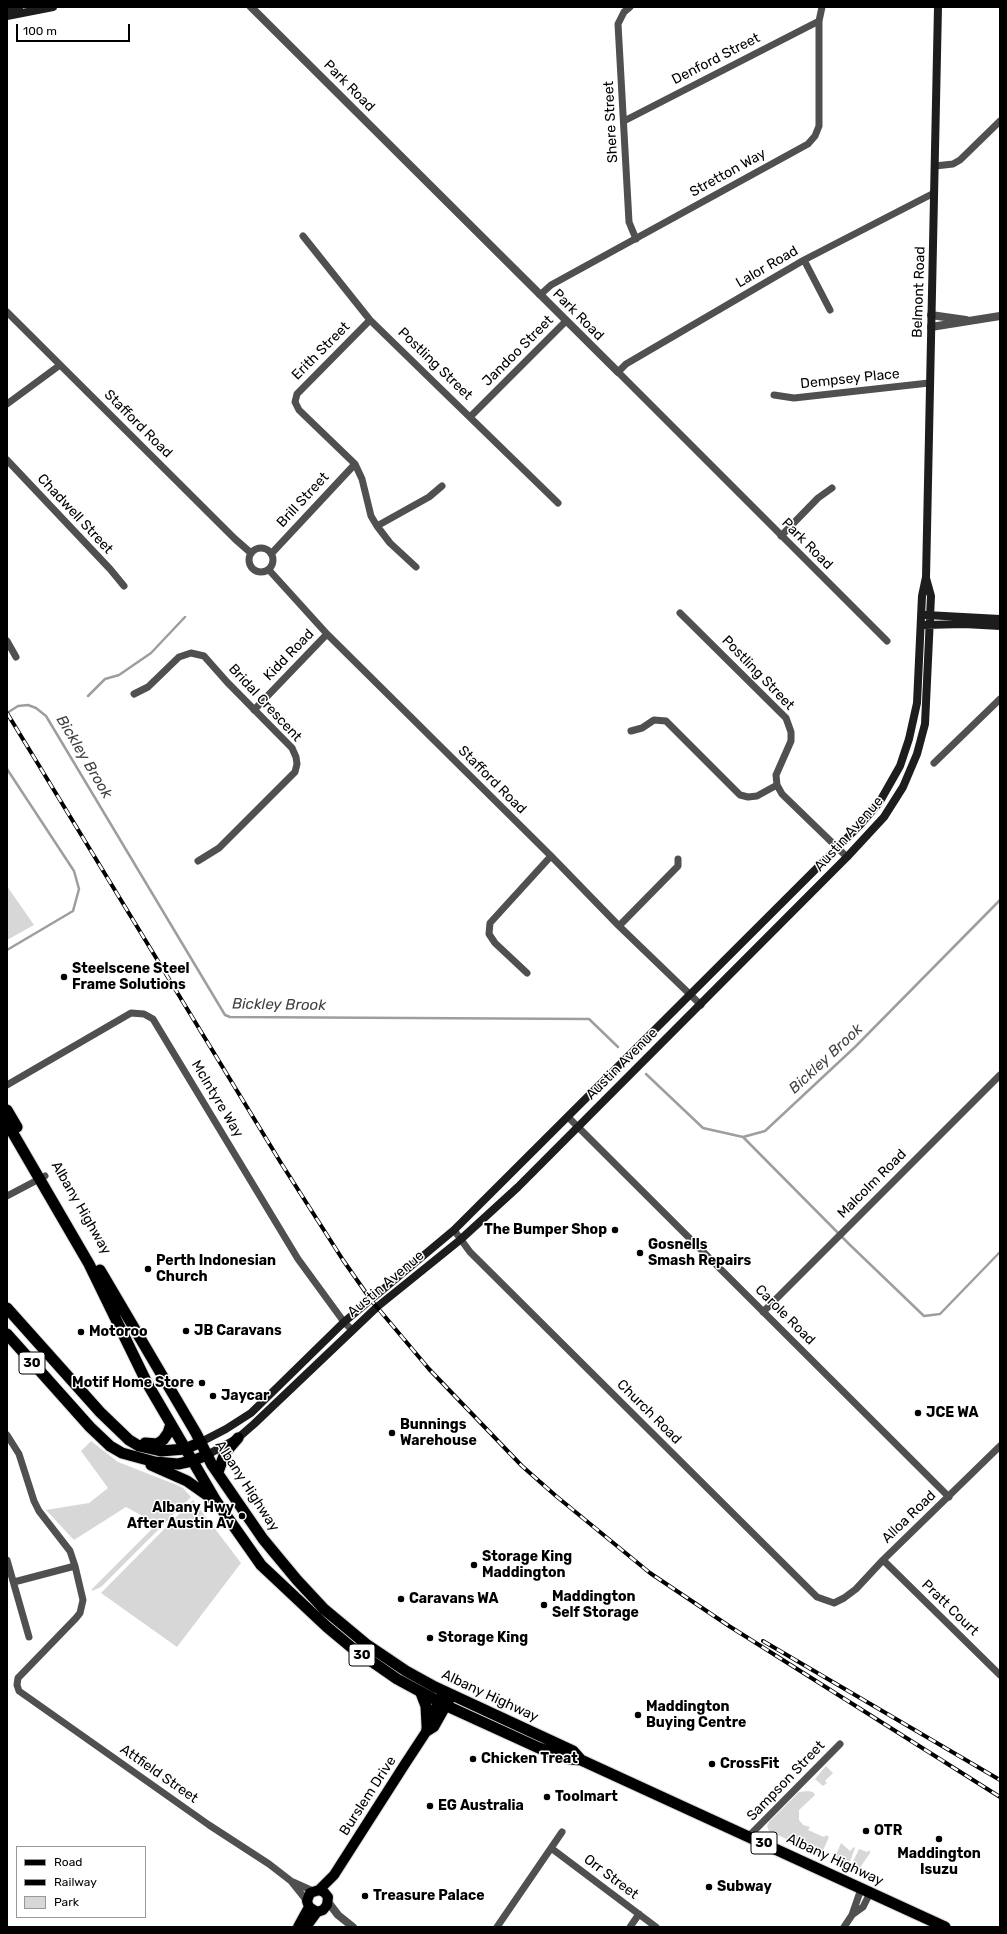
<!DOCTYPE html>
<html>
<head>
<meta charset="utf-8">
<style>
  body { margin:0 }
  #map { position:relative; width:1007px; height:1934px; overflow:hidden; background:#fff; font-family:Rubik,sans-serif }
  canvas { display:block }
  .frame { position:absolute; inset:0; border:8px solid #000; pointer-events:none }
  .legend { position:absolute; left:16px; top:1846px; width:130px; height:72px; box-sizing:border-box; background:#fff; border:1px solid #999; margin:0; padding:5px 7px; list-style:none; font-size:12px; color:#000 }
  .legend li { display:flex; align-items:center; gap:8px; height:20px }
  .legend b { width:20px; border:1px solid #999 }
  .scale { position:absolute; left:16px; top:24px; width:114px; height:18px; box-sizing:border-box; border:2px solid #000; border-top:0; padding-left:5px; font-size:12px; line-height:14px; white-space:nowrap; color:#000; -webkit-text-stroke:3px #fff; paint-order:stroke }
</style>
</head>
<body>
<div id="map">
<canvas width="1007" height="1934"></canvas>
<div class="frame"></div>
<ul class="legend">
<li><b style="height:5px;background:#000"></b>Road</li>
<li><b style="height:5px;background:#000"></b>Railway</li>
<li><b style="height:11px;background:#d7d7d7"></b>Park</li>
</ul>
<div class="scale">100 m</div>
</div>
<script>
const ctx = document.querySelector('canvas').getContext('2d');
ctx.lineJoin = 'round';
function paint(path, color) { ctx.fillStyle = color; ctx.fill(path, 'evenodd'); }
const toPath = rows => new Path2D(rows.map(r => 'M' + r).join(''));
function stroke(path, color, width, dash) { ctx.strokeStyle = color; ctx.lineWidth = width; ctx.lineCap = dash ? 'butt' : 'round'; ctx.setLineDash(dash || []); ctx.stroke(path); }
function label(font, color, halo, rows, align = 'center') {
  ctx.font = font + ' Rubik,sans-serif'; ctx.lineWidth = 3; ctx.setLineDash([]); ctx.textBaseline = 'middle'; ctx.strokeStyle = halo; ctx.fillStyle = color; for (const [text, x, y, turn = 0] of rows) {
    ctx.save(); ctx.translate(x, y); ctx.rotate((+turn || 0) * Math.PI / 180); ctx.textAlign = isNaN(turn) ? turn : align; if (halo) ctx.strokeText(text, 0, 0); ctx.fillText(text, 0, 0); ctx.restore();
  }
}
const green = toPath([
  [7,886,34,925,7,940],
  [91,1441,118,1462,177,1485,183,1488,191,1497,101,1587,92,1591,92,1589,157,1524,126,1507,74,1540,46,1510,89,1503,108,1488,81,1451],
  [193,1500,241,1563,177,1647,101,1593],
  [826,1766,833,1773,825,1781,827,1783,823,1786,815,1779],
  [808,1791,813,1792,815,1795,799,1810,799,1820,803,1825,810,1827,808,1830,824,1837,826,1835,829,1837,821,1855,769,1831,767,1826,769,1822,799,1792],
  [841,1843,850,1851,854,1847,855,1848,848,1867,834,1860],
  [859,1849,867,1852,870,1850,870,1853,857,1872,850,1868]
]);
const stream = toPath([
  [88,696,105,679,119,675,151,653,185,617],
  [7,713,18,706,28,705,36,708,46,716,225,1015,230,1017,589,1019,618,1047],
  [7,769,74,871,79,889,73,911,7,950],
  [646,1074,703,1128,743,1137,765,1131,855,1047,1000,900],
  [743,1137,849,1244,924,1316,940,1314,1000,1252]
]);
const minor = toPath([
  [630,7,624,12,618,24,629,222,636,239],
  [624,121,819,21],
  [935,166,953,164,960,160,1000,121],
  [303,236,370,320,558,503],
  [804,260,830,310],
  [540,295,551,285,808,144,815,136,819,126,819,21,822,7],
  [7,312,235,539,251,553],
  [370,320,297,394,295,402,299,410,355,464,362,479,371,516,377,526,390,543,416,567],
  [774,395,794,398,929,383],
  [7,404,60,365],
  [470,417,566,321],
  [7,460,110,569,124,586],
  [377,526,429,497,442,486],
  [781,536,818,498,832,488],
  '249 560a12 12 0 1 1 24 0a12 12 0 1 1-24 0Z',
  [271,554,355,464],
  [269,570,327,634,551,856,619,926,701,1005],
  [680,613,786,718,791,732,791,741,776,775,777,785],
  [7,641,16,657],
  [887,641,618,372,626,364,804,260,934,193],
  [134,694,148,687,179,657,191,653,204,656,227,682,292,748,296,757,297,764,295,772,219,848,198,861],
  [254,710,327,634],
  [631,731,642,728,654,720,666,721,740,795,748,797,757,796,777,785,782,794,847,857],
  [934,763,1000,699],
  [619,926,678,866,678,859],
  [527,973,495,943,489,934,490,923,551,856],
  [7,1085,131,1013,144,1014,153,1019,298,1259,344,1322,352,1330],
  [568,1117,949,1497],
  [7,1196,45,1176],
  [454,1230,470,1252,817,1597,834,1603,844,1598,856,1589,883,1560,1000,1446],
  [763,1312,1000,1075],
  [7,1435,19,1454,34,1501,39,1511,70,1551,75,1566,83,1600,80,1613,76,1618,18,1678,17,1685,19,1691,209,1825,269,1864,291,1881,307,1901],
  [7,1560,29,1637],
  [883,1560,1000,1675],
  [14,1582,75,1566],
  [749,1836,840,1744],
  [551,1848,656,1927],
  [293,1882,313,1891],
  [852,1915,861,1889],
  [497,1927,562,1832],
  [630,1927,639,1914],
  [844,1927,852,1915,863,1907,870,1893]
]);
const tertiary = toPath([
  [251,7,618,372],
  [931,315,966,320],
  [931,327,1000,316],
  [328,1902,338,1915,353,1927]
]);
const secondary = toPath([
  [7,9,19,7],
  [7,16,53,7],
  [926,615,1000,619],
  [925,625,964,624,1000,626],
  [201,1442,226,1429,251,1413,344,1322,454,1230,860,825,879,803,900,766,909,739,917,703,922,596,926,577,938,7],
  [207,1455,238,1438,254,1424,377,1307,460,1240,518,1187,847,857,884,817,903,787,917,754,925,724,931,596,926,578]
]);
const primary = toPath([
  [426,1732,434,1727,452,1695],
  [319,1890,334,1875,405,1764,426,1732,427,1725,442,1695],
  [298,1927,309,1907],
  [306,1927,317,1912,323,1910,327,1905,328,1897,324,1892,319,1890,310,1893,307,1901,309,1907,317,1912]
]);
const trunk = toPath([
  [7,1110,17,1127],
  [7,1123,89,1264,147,1383,216,1501,261,1565,327,1627,351,1647,397,1679,447,1706,539,1748,570,1759,581,1760,945,1927],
  [100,1270,196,1433,212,1465,263,1539,297,1580,324,1609,366,1644,406,1671,435,1687,573,1751,581,1760],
  [7,1308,100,1412,129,1440,139,1446,161,1451,185,1449,201,1442],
  [7,1334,90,1427,110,1446,122,1453,155,1462,178,1464,192,1461,207,1455],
  [145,1443,157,1444,163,1440,168,1433,171,1424],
  [151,1465,187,1481,214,1500],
  [218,1472,225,1453,238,1438],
  [421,1693,426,1706,427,1725]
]);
const rail = toPath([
  [7,713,281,1163,343,1260,371,1300,429,1369,522,1466,556,1496,650,1573,729,1626,1000,1797],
  [763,1641,1000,1780]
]);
const markers = [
  [64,977,4,"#000"],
  [615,1230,4,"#000"],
  [640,1253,4,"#000"],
  [148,1269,4,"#000"],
  [186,1331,4,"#000"],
  [81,1332,4,"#000"],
  [202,1383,4,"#000"],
  [213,1396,4,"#000"],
  [918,1413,4,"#000"],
  [392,1433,4,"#000"],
  [242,1516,4,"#000"],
  [474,1565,4,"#000"],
  [401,1599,4,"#000"],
  [544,1605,4,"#000"],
  [430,1638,4,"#000"],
  [638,1715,4,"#000"],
  [473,1759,4,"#000"],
  [712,1764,4,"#000"],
  [547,1797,4,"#000"],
  [430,1806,4,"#000"],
  [866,1831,4,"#000"],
  [939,1839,4,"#000"],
  [709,1887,4,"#000"],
  [365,1896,4,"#000"]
];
const shields = [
  [32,1363,26],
  [362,1655,26],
  [764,1843,26]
];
const shieldNames = [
  ["30",32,1363],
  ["30",362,1655],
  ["30",764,1843]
];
const streetNames = [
  ["Denford Street",716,59,-27],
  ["Park Road",349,86,45],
  ["Shere Street",611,122,-93],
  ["Stretton Way",728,173,-29],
  ["Lalor Road",767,267,-30],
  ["Belmont Road",919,292,-88],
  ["Park Road",578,315,45],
  ["Erith Street",321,351,-45],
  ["Jandoo Street",518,351,-45],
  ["Postling Street",435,364,44],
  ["Dempsey Place",850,379,-6],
  ["Stafford Road",138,424,45],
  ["Brill Street",303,500,-47],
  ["Chadwell Street",75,514,47],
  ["Park Road",807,544,45],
  ["Kidd Road",289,655,-46],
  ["Postling Street",758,673,46],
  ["Bridal Crescent",265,703,47],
  ["Stafford Road",492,780,45],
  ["Austin Avenue",849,834,-48],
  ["Austin Avenue",622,1064,-45],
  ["McIntyre Way",217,1099,59],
  ["Malcolm Road",872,1184,-45],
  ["Albany Highway",81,1208,60],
  ["Austin Avenue",386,1284,-40],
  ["Carole Road",785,1315,45],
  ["Church Road",649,1412,45],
  ["Albany Highway",247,1486,57],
  ["Alloa Road",909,1517,-44],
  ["Pratt Court",950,1608,44],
  ["Albany Highway",490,1696,25],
  ["Attfield Street",159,1774,35],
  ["Sampson Street",786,1781,-46],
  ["Burslem Drive",368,1796,-57],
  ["Albany Highway",835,1860,25],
  ["Orr Street",611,1877,37]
];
const poiNames = [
  ["Steelscene Steel",72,969],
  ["Frame Solutions",72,985],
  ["The Bumper Shop",607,1230,"right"],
  ["Gosnells",648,1245],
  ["Smash Repairs",648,1261],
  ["Perth Indonesian",156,1261],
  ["Church",156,1277],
  ["JB Caravans",194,1331],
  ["Motoroo",89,1332],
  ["Motif Home Store",194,1383,"right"],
  ["Jaycar",221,1396],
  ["JCE WA",926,1413],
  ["Bunnings",400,1425],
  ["Warehouse",400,1441],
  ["Albany Hwy",234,1508,"right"],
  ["After Austin Av",234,1524,"right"],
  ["Storage King",482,1557],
  ["Maddington",482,1573],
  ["Maddington",552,1597],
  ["Self Storage",552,1613],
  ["Caravans WA",409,1599],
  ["Storage King",438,1638],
  ["Maddington",646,1707],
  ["Buying Centre",646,1723],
  ["Chicken Treat",481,1759],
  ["CrossFit",720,1764],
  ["Toolmart",555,1797],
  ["EG Australia",438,1806],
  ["OTR",874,1831],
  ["Maddington",939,1854,"center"],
  ["Isuzu",939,1870,"center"],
  ["Subway",717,1887],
  ["Treasure Palace",373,1896]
];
const waterNames = [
  ["Bickley Brook",84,757,59],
  ["Bickley Brook",279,1005,1],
  ["Bickley Brook",826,1059,-43]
];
paint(green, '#d7d7d7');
stroke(stream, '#9e9e9e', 2.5);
stroke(primary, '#dbdbdb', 12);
stroke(trunk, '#dbdbdb', 13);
stroke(minor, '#505050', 7);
stroke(tertiary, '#505050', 8);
stroke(secondary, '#1d1d1d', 8);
stroke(primary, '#000', 10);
stroke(trunk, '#000', 11);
stroke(rail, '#000', 4);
stroke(rail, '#fff', 2.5, [8]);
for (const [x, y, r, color] of markers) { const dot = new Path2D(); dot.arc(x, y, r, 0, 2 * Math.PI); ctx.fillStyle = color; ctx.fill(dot); stroke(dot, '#fff', 1.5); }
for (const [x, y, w] of shields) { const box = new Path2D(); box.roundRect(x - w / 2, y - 11, w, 22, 3); ctx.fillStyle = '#fff'; ctx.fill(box); stroke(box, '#000', 1); }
label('bold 13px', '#000', null, shieldNames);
label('14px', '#000', '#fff', streetNames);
label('bold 14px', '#000', '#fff', poiNames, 'left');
label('italic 15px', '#3f3f3f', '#fff', waterNames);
</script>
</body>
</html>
